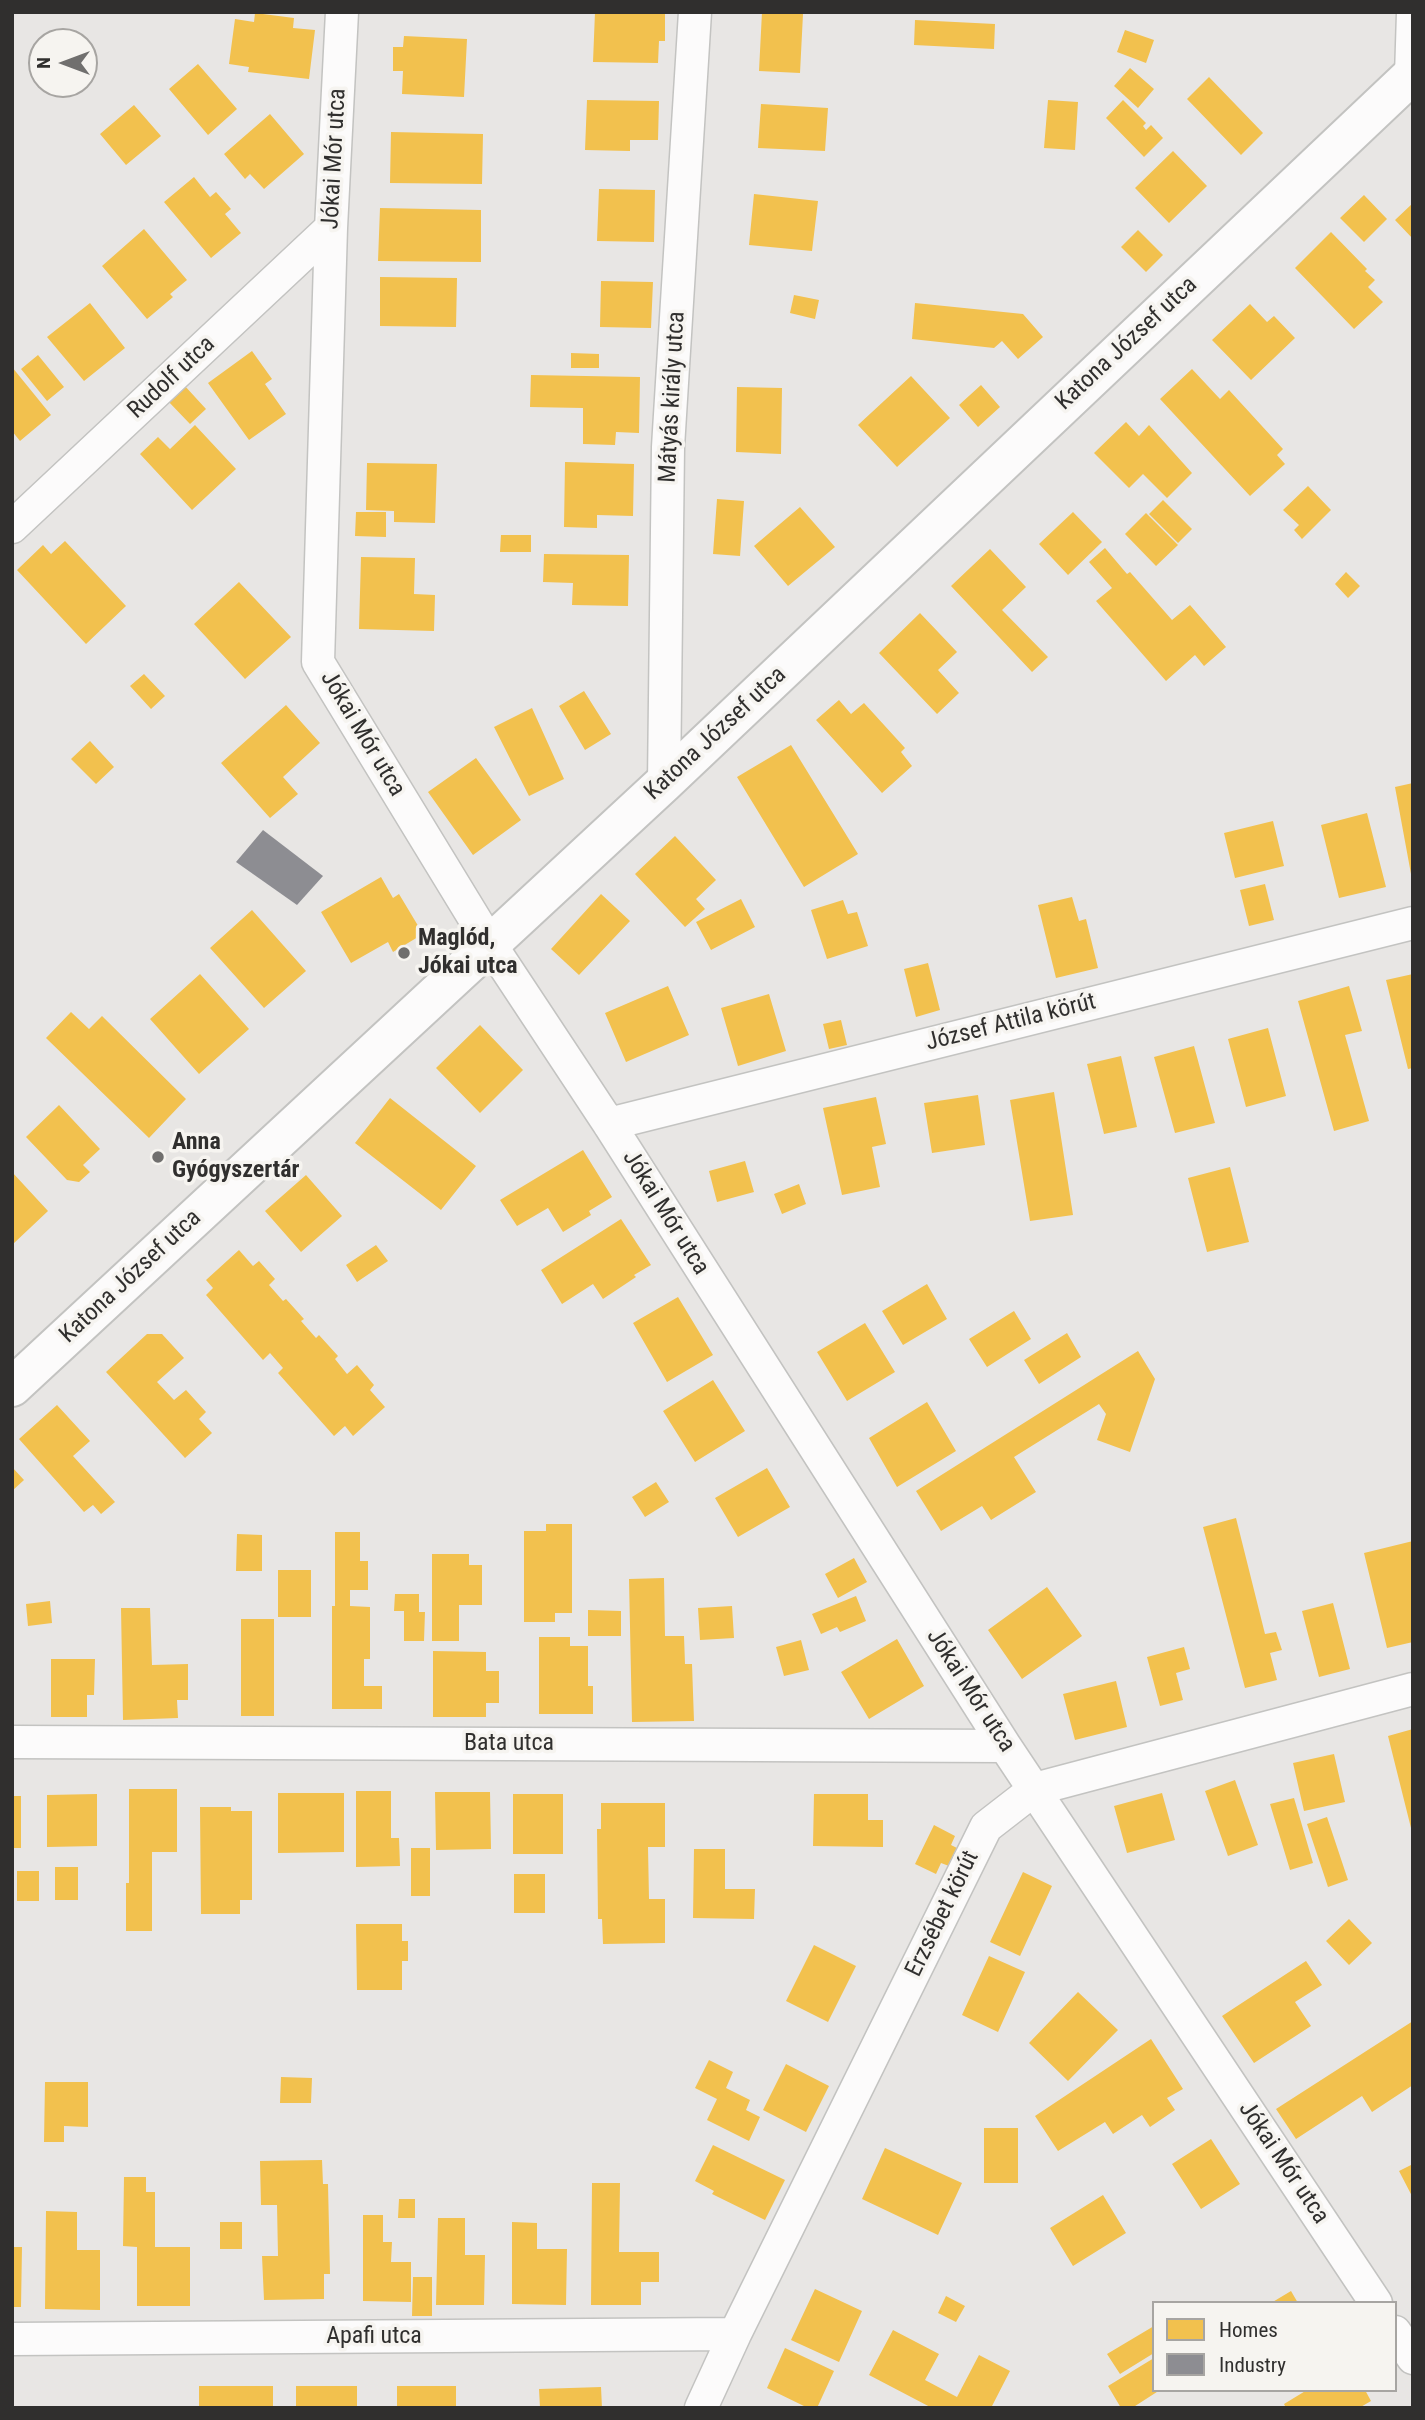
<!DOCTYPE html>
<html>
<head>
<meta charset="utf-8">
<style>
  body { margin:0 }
  #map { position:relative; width:1425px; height:2420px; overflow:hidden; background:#e8e6e4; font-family:"Roboto Condensed",sans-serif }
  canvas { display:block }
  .frame { position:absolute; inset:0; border:14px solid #302f2e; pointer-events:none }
  .legend { position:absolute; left:1152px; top:2301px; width:245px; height:91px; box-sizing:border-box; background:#f6f4f0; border:2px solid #a7a5a2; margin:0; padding:9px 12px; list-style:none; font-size:21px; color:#302f2e }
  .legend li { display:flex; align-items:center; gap:14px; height:35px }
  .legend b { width:35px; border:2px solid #a7a5a2 }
  .north { position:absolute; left:28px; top:28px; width:70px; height:70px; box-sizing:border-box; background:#f6f4f0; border:2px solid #a7a5a2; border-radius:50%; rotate:270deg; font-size:19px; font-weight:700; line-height:28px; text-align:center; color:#302f2e }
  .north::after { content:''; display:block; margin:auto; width:24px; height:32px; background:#706f6e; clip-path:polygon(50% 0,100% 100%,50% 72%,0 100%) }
</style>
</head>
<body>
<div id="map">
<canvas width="1425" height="2420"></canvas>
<div class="frame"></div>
<ul class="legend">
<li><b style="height:19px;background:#f2c14e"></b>Homes</li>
<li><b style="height:19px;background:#8d8d92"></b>Industry</li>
</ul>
<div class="north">N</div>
</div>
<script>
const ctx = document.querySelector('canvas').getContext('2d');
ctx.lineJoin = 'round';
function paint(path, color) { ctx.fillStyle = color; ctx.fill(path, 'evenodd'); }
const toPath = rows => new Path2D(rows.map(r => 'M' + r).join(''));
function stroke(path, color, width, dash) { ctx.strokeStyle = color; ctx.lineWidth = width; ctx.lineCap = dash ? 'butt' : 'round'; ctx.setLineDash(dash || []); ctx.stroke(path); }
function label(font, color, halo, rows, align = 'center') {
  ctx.font = font + ' "Roboto Condensed",sans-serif'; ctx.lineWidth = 7; ctx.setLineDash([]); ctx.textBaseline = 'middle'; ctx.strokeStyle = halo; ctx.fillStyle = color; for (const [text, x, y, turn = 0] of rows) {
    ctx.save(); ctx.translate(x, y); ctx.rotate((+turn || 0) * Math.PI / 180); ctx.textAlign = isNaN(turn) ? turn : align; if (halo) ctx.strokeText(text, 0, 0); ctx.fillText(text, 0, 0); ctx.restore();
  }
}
const homes = toPath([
  [595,12,665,12,665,41,659,41,658,63,593,62],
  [762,12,803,14,800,73,759,71],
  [255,13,294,18,293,28,315,30,309,79,248,72,249,67,229,64,235,19,254,22],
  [915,20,995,24,994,49,914,45],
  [1125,30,1154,40,1146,63,1117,52],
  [404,36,467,39,464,97,402,94,403,71,393,71,393,47,403,47],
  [198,64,237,109,208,135,169,89],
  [1130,68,1154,89,1138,108,1114,86],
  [1209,77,1263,133,1241,155,1187,99],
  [587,100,659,101,658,140,630,140,630,151,585,150],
  [1048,100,1078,102,1075,150,1044,148],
  [1123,100,1146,123,1143,126,1146,130,1151,125,1163,138,1144,157,1106,118],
  [761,104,828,108,825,151,758,148],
  [134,105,161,136,126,165,100,134],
  [270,114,304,154,264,189,250,174,245,179,224,154],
  [391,132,483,134,482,184,390,183],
  [1173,151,1207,186,1169,223,1135,188],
  [194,177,210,197,216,192,231,209,225,214,241,233,211,258,164,202],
  [599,189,655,190,654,242,597,241],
  [754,194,818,201,812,251,749,245],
  [1364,195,1387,219,1364,242,1340,218],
  [1413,203,1413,239,1395,220],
  [380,208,481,210,481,262,378,261],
  [144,229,187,280,170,294,173,297,147,319,102,266],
  [1138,230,1163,255,1146,272,1121,247],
  [1331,232,1367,269,1365,271,1375,280,1368,287,1383,302,1354,329,1295,268],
  [380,277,457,278,456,327,380,326],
  [601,281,653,282,651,328,600,327],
  [794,295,819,300,815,319,790,313],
  [90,303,125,348,84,381,47,337],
  [915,303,1023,314,1043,337,1018,359,1002,341,994,348,912,339],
  [1250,304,1267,322,1274,316,1295,338,1251,380,1212,340],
  [252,351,272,379,265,384,286,414,249,440,208,383],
  [571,353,599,354,599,368,571,368],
  [38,355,64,387,47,401,21,369],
  [12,367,51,415,20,441,12,431],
  [1192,369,1220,399,1229,390,1283,449,1277,455,1285,464,1250,496,1160,399],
  [531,375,640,377,639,433,616,432,615,445,583,444,583,408,530,407],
  [911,376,950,418,897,467,858,425],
  [184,385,206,409,190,424,167,400],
  [981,385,1000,407,978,427,959,405],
  [737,387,782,388,781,454,736,452],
  [1126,422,1139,436,1149,425,1192,473,1167,498,1143,474,1129,488,1094,453],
  [195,425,236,469,192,510,140,454,158,437,170,449],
  [565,462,634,464,633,516,597,515,597,528,564,527],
  [367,463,437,464,435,523,394,522,394,511,366,510],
  [1308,486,1331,510,1302,539,1294,530,1299,525,1283,510],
  [717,499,744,501,740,556,713,554],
  [1163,500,1192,529,1178,543,1149,514],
  [800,507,835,547,788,586,754,546],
  [356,512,386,512,386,537,355,536],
  [1073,512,1102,542,1068,575,1039,544],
  [1146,513,1178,545,1156,566,1125,534],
  [501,535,531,535,531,552,500,552],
  [65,541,126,606,86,644,17,570,43,545,51,554],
  [1105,548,1127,574,1130,572,1172,620,1190,605,1226,647,1204,666,1195,655,1166,681,1096,601,1112,588,1089,562],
  [990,549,1026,587,1002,610,1048,657,1032,672,951,586],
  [544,554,629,555,628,606,572,605,573,583,543,582],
  [361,557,415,558,414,594,435,595,434,631,359,629],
  [1346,572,1360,586,1348,598,1335,584],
  [239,582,291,637,245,679,194,624],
  [920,613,957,652,938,670,959,693,937,714,879,653],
  [144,674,165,696,151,709,130,686],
  [584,691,611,734,585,750,559,706],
  [839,700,851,714,864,703,905,748,901,752,912,766,882,793,816,720],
  [286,705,320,743,283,777,298,794,270,818,221,763],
  [532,708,564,779,529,796,494,727],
  [90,741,114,767,96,784,71,759],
  [791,745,858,854,804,887,737,777],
  [476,758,521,820,473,855,428,792],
  [1413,783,1413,874,1411,874,1395,787],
  [1367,813,1386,887,1339,898,1321,825],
  [1273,821,1284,866,1235,878,1224,833],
  [675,836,716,880,696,899,705,909,685,927,635,874],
  [381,877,393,898,399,894,423,934,393,952,388,942,351,963,321,912],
  [1265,884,1274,920,1249,926,1240,890],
  [601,894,630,921,579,975,551,949],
  [1072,897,1079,921,1086,919,1098,968,1056,978,1038,905],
  [741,899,755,927,711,950,696,922],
  [843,900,848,914,857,912,868,946,827,959,811,910],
  [252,910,306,971,264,1008,210,948],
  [928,963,940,1010,916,1017,904,969],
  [200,974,249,1029,199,1074,150,1019],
  [1413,974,1413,1068,1408,1069,1386,980],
  [668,986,689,1035,626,1062,605,1013],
  [1349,986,1362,1031,1345,1035,1369,1121,1334,1131,1298,1001],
  [769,994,786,1051,738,1066,721,1008],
  [71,1012,89,1029,102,1016,186,1099,149,1138,46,1038],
  [841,1020,847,1045,829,1049,823,1024],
  [480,1025,523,1070,480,1113,436,1068],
  [1268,1028,1286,1096,1246,1107,1228,1039],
  [1194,1046,1215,1123,1175,1133,1154,1057],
  [1121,1056,1137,1127,1104,1134,1087,1064],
  [1054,1092,1073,1215,1030,1221,1010,1100],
  [978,1095,985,1145,932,1153,924,1103],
  [876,1097,886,1144,872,1147,880,1187,842,1195,823,1108],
  [390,1098,476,1166,441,1210,355,1143],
  [59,1105,100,1149,83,1165,90,1172,79,1182,67,1180,26,1137],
  [583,1150,612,1197,589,1211,591,1215,563,1232,548,1208,517,1226,500,1200],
  [745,1161,754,1192,717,1202,709,1171],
  [1230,1167,1249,1242,1207,1252,1188,1178],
  [12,1172,48,1211,12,1245],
  [306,1175,342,1216,301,1252,265,1211],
  [799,1184,806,1204,782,1214,774,1194],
  [621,1219,651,1265,634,1275,636,1277,603,1299,593,1284,562,1304,541,1270],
  [376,1245,388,1261,357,1282,346,1265],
  [239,1250,253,1266,259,1261,275,1279,269,1285,283,1301,286,1299,304,1319,301,1321,316,1338,319,1335,338,1356,335,1359,347,1374,357,1365,374,1385,370,1390,385,1407,353,1436,345,1426,334,1436,278,1373,283,1368,270,1353,263,1360,206,1295,213,1288,206,1280],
  [927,1284,947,1319,903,1345,882,1311],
  [678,1297,713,1355,667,1382,633,1323],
  [1014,1311,1031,1339,987,1367,969,1339],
  [865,1323,895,1372,847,1401,817,1352],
  [1067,1333,1081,1357,1039,1384,1024,1360],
  [147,1334,162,1334,184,1358,157,1382,174,1400,186,1390,206,1412,199,1419,212,1433,185,1458,106,1372],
  [1138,1351,1155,1379,1130,1452,1097,1440,1106,1414,1099,1404,1014,1457,1036,1492,991,1520,982,1506,941,1531,916,1491],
  [713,1380,745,1431,695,1462,663,1411],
  [927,1402,956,1451,897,1487,869,1438],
  [57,1405,90,1441,73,1456,115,1502,101,1514,93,1505,84,1512,19,1439],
  [12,1467,24,1480,12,1491],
  [767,1468,790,1507,738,1537,715,1498],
  [656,1482,669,1502,645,1517,632,1497],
  [1236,1518,1265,1634,1276,1632,1282,1650,1270,1653,1277,1680,1245,1688,1203,1527],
  [546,1524,572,1524,572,1613,555,1613,555,1622,524,1622,524,1531,546,1531],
  [335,1532,360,1532,360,1561,368,1561,368,1590,350,1590,350,1606,370,1607,370,1659,364,1659,364,1686,382,1686,382,1709,332,1709,332,1606,335,1606],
  [237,1534,262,1535,262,1571,236,1571],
  [1413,1541,1413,1642,1387,1648,1364,1553],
  [432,1554,469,1554,469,1565,482,1565,482,1605,459,1605,459,1641,432,1641],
  [854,1558,867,1582,838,1598,825,1574],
  [278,1570,311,1570,311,1617,278,1617],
  [664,1578,665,1636,684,1636,685,1664,692,1664,694,1721,632,1722,629,1579],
  [1047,1587,1082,1636,1022,1679,988,1630],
  [395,1594,419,1594,419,1612,425,1612,424,1641,404,1641,404,1611,394,1611],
  [856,1596,866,1621,840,1632,837,1627,821,1634,812,1614],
  [50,1601,52,1623,28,1626,26,1604],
  [1333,1603,1350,1669,1319,1677,1302,1611],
  [732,1606,734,1638,700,1640,698,1608],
  [121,1608,150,1608,152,1665,188,1664,188,1700,177,1700,178,1718,123,1720],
  [588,1610,621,1611,621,1636,588,1636],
  [241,1619,274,1619,274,1716,241,1716],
  [539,1637,570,1637,570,1646,588,1646,588,1686,593,1686,593,1714,539,1714],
  [897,1639,924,1686,869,1719,841,1672],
  [801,1640,809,1670,784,1676,776,1647],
  [1184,1647,1190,1669,1176,1673,1183,1700,1160,1706,1147,1657],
  [433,1651,486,1652,486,1671,499,1671,499,1703,486,1703,486,1717,433,1717],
  [51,1659,95,1659,94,1695,87,1695,87,1717,51,1717],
  [1116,1681,1127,1727,1075,1740,1063,1694],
  [1413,1729,1413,1832,1412,1832,1388,1736],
  [1334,1754,1345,1802,1304,1811,1293,1763],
  [1235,1780,1258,1845,1228,1856,1205,1791],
  [129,1789,177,1789,177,1852,152,1852,152,1931,126,1931,126,1883,129,1883],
  [356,1791,391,1791,391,1838,399,1838,400,1866,356,1867],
  [435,1792,490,1792,491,1849,436,1850],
  [278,1793,344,1793,344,1852,278,1853],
  [1162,1793,1175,1840,1127,1853,1114,1806],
  [97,1794,97,1846,47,1847,47,1795],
  [513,1794,563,1794,563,1854,513,1854],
  [814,1794,868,1794,868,1820,883,1820,883,1847,813,1846],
  [12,1796,21,1796,21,1848,12,1848],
  [1294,1798,1313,1863,1290,1870,1270,1804],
  [601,1803,665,1803,665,1847,648,1847,649,1899,665,1899,665,1943,603,1944,602,1919,598,1919,597,1829,601,1829],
  [200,1807,231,1807,231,1811,252,1811,252,1900,240,1900,240,1914,201,1914],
  [1327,1817,1348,1880,1328,1887,1307,1824],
  [934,1825,955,1836,951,1845,957,1848,949,1866,941,1863,936,1874,915,1864],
  [411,1848,430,1848,430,1896,411,1896],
  [694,1849,725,1849,725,1889,755,1889,754,1919,693,1918],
  [55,1867,78,1867,78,1900,55,1900],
  [17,1871,39,1871,39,1901,17,1901],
  [1023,1872,1052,1886,1020,1956,990,1942],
  [514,1874,545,1874,545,1913,514,1913],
  [1349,1919,1372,1943,1349,1965,1326,1941],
  [356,1924,402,1924,402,1941,408,1941,408,1961,402,1961,402,1990,357,1990],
  [814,1945,856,1966,828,2022,786,2001],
  [989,1956,1025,1972,998,2032,962,2015],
  [1306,1961,1322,1985,1295,2002,1311,2026,1254,2063,1222,2016],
  [1078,1992,1118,2030,1068,2081,1029,2043],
  [1413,2021,1413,2085,1372,2112,1362,2096,1296,2139,1276,2109],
  [1151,2039,1183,2089,1167,2098,1175,2110,1150,2127,1142,2115,1113,2134,1105,2122,1058,2151,1035,2116],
  [709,2060,733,2072,726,2088,750,2100,746,2110,760,2117,749,2141,707,2120,717,2099,695,2088],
  [786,2064,829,2086,806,2132,763,2110],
  [281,2077,312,2078,311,2103,280,2103],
  [45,2082,88,2082,88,2127,64,2126,64,2142,44,2142],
  [984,2128,1018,2128,1018,2183,984,2183],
  [1211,2139,1240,2184,1201,2209,1172,2164],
  [713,2145,785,2180,765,2220,712,2194,714,2191,695,2181],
  [885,2148,962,2183,938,2235,862,2199],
  [322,2160,323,2184,328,2184,330,2274,324,2274,324,2299,264,2300,262,2256,278,2256,277,2205,261,2205,260,2161],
  [1413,2164,1413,2198,1399,2171],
  [124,2177,146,2177,146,2192,155,2192,155,2247,190,2247,190,2306,137,2306,137,2247,123,2246],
  [592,2183,620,2183,619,2252,659,2252,659,2282,641,2282,641,2305,591,2305],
  [1103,2195,1126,2233,1073,2266,1050,2228],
  [399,2199,415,2199,415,2218,398,2218],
  [46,2211,77,2212,77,2250,100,2250,100,2310,45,2309],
  [363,2215,383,2215,383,2242,392,2242,391,2262,411,2262,411,2302,363,2301],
  [438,2218,465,2218,465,2255,485,2255,484,2305,436,2305],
  [220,2222,242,2222,242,2249,220,2249],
  [512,2222,537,2223,537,2249,567,2249,566,2305,512,2304],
  [12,2247,22,2247,21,2307,12,2307],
  [413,2277,432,2277,432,2316,412,2316],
  [815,2289,862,2311,839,2362,791,2340],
  [1291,2291,1298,2303,1271,2303],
  [946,2296,965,2306,956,2322,938,2313],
  [1154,2326,1154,2353,1120,2374,1107,2354],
  [893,2330,939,2354,925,2380,957,2397,979,2355,1010,2371,991,2408,932,2408,869,2375],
  [785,2348,834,2371,817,2408,808,2408,767,2388],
  [1154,2358,1154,2390,1160,2390,1132,2408,1121,2408,1108,2386],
  [199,2386,273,2386,273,2408,199,2408],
  [296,2386,357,2386,357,2408,296,2408],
  [397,2386,456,2386,456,2408,397,2408],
  [601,2387,602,2408,540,2408,539,2389],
  [1307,2390,1365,2390,1371,2401,1359,2408,1286,2408,1284,2404]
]);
const industry = toPath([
  [263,830,323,876,297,905,236,862]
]);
const minor = toPath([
  [342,12,331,228,318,662,490,944,609,1124,1005,1746,1376,2303],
  [1411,76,1413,13],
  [12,527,331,228],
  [664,783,668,447,695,12],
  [609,1124,1413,923],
  [12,1742,1005,1746],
  [1395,2332,1413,2358],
  [12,2339,735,2334],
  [701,2408,735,2334,986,1827,1035,1789,1413,1689]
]);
const secondary = toPath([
  [12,1387,664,783,1413,74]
]);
const markers = [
  [404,953,7,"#706f6e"],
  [158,1157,7,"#706f6e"]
];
const streetNames = [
  ["Jókai Mór utca",335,159,-87],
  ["Katona József utca",1127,344,-43],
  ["Rudolf utca",172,378,-43],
  ["Mátyás király utca",673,397,-87],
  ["Jókai Mór utca",362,734,59],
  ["Katona József utca",716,734,-43],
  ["József Attila körút",1011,1023,-14],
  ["Jókai Mór utca",665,1213,58],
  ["Katona József utca",131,1277,-43],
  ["Jókai Mór utca",970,1691,57],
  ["Bata utca",509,1744],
  ["Erzsébet körút",943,1914,-64],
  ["Jókai Mór utca",1283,2163,56],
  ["Apafi utca",374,2337]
];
const poiNames = [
  ["Maglód,",418,939],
  ["Jókai utca",418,967],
  ["Anna",172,1143],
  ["Gyógyszertár",172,1171]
];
paint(homes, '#f2c14e');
paint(industry, '#8d8d92');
stroke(minor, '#c3c3c1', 35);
stroke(secondary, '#c3c3c1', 42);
stroke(minor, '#fcfbfb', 32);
stroke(secondary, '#fcfbfb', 38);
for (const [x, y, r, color] of markers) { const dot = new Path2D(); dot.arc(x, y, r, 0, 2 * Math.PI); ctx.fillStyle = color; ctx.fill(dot); stroke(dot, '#f6f4f0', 2.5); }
label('24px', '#302f2e', '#f6f4f0', streetNames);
label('bold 24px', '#302f2e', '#f6f4f0', poiNames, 'left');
</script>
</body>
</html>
